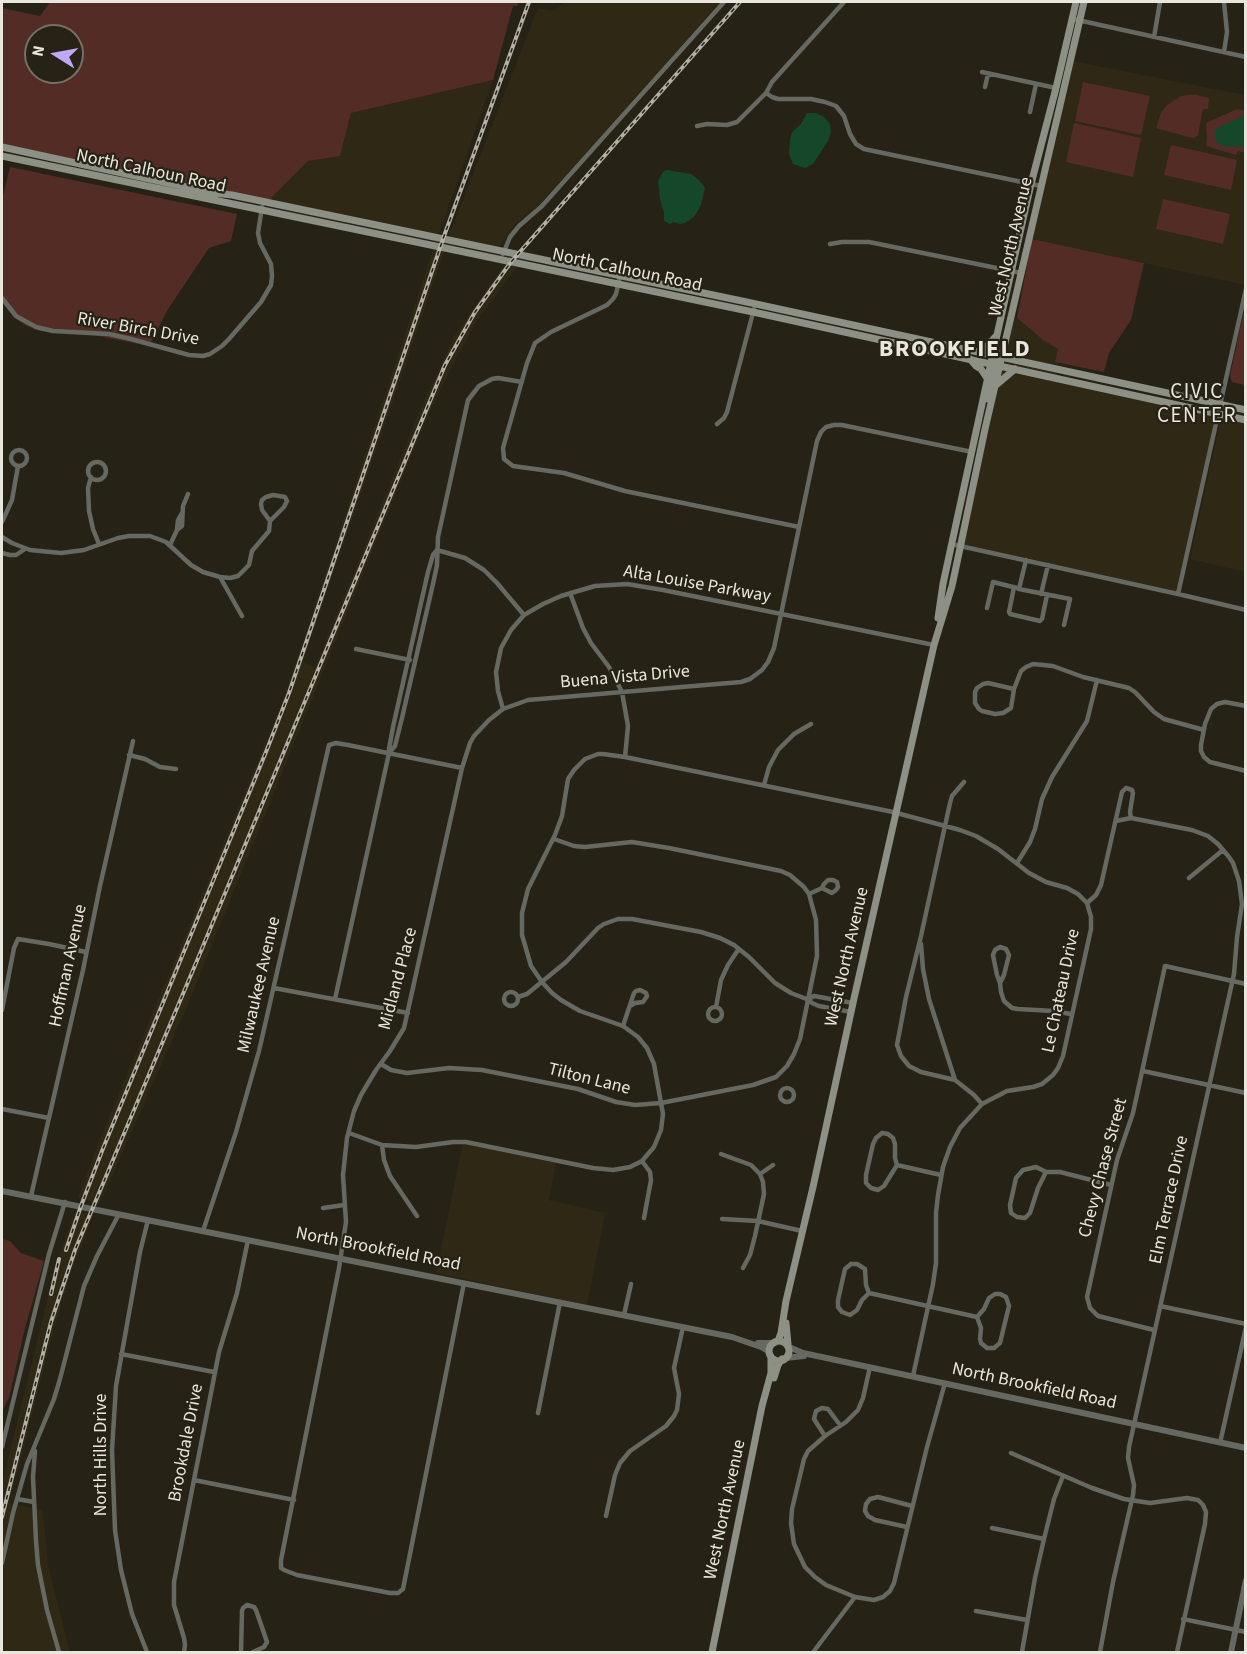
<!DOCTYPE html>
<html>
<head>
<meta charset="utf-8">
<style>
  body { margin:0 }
  #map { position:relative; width:1247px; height:1654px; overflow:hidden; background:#272216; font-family:"Source Sans 3",sans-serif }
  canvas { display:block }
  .frame { position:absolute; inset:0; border:3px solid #e9e6dd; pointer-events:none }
  .north { position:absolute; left:24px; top:24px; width:60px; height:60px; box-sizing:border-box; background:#272216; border:2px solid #757066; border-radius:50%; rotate:281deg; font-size:16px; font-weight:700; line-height:24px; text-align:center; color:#e9e6dd }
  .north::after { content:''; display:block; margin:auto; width:21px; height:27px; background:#bda9f5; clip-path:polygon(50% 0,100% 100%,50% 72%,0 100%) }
</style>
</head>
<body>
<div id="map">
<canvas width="1247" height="1654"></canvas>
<div class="frame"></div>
<div class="north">N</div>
</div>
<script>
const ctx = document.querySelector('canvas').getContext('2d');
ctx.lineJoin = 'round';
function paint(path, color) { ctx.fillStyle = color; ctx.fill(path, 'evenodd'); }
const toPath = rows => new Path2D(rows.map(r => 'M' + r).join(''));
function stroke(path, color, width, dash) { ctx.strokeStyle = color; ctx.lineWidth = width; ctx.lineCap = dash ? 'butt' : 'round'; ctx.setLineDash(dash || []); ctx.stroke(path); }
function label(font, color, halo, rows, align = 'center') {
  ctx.font = font + ' "Source Sans 3",sans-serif'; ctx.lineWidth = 4.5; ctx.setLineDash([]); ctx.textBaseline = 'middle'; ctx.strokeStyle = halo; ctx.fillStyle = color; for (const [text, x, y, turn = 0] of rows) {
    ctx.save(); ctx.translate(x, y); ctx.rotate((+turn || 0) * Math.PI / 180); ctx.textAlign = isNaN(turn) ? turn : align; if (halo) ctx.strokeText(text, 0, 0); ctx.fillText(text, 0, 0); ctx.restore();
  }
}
const built = toPath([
  [565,2,720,2,541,203,515,224,500,246,498,247,448,238,538,8,554,11],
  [1073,61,1245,95,1245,285,1032,239],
  [493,80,438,236,269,200,308,161,340,156,351,113],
  [434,247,445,250,303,662,315,667,423,403,455,335,504,264,517,267,477,321,457,357,425,422,186,1009,100,1204,78,1198,98,1144,284,698],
  [1015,317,1043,340,1058,349,1057,382,1208,415,1216,419,1178,594,961,546,999,371],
  [1221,419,1227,419,1245,423,1245,572,1190,559],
  [463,1143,556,1163,549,1200,605,1213,587,1305,436,1273],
  [75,1211,94,1214,72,1270,54,1329,9,1503,43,1510,48,1565,70,1652,2,1652,2,1483,55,1268]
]);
const green = toPath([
  [50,2,519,2,517,6,513,6,493,80,351,113,340,156,308,161,269,200,92,164,2,144,2,8,40,16],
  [36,36,72,36,72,72,36,72],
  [1083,82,1150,96,1141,135,1075,121],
  [1189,95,1197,95,1209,98,1208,109,1203,109,1198,135,1194,138,1188,137,1156,128,1161,113,1167,105,1181,96],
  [1237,109,1245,111,1245,153,1238,151,1236,155,1206,146,1207,138,1206,123],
  [1074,123,1141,138,1133,177,1066,162],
  [1171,145,1237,160,1231,190,1164,175],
  [10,167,237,214,231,241,209,248,168,309,149,346,98,336,40,331,25,325,15,318,2,303,2,199],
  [1163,199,1230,214,1223,244,1156,229],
  [1032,239,1144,263,1131,320,1109,353,1104,372,1055,362,1058,349,1043,340,1017,318],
  [1245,312,1245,385,1232,382,1230,376,1243,315],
  [2,1239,10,1241,21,1253,44,1261,24,1332,9,1398,2,1411]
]);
const water = toPath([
  [807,113,816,113,824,117,830,124,831,132,828,141,813,164,805,168,793,164,789,154,790,140,792,132,801,124],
  [1243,116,1245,119,1245,148,1239,146,1225,147,1217,142,1214,134,1215,130,1217,128],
  [667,170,691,174,699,180,705,188,701,205,694,217,685,223,680,224,673,222,670,224,664,221,664,213,660,199,658,181,663,172]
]);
const minor = toPath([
  [1224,2,1227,32,1224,52],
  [1073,19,1246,57],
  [1154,37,1160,2],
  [982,72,1056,88],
  [985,87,988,74],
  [766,93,772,97,778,99,811,99,825,102,836,106,844,116,850,134,856,144,864,149,1041,186],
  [1030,112,1036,84],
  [697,126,707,124,727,125,737,122,766,93,772,82,844,2],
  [830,244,842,242,869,242,1021,273],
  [503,254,510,237,519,226,542,206,724,2],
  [620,276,616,294,613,299,607,305,551,332,535,343,527,363,503,448,504,459,513,466,564,473,625,491,799,527],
  [2,298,16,316,36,327,53,331,109,334,131,339,189,355,203,356,210,354,222,346,229,339,261,302,271,285,272,276,271,264,260,243,258,233,262,207],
  [717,424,724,418,727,412,754,309],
  '11 458a8 8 0 1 1 16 0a8 8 0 1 1-16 0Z',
  '88 471a9 9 0 1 1 18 0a9 9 0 1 1-18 0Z',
  [91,477,88,488,89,511,93,529,99,544],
  [2,522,12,500,18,466],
  [177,530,178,520,182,513],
  [2,537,12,543,30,550,61,553,84,550,118,538,129,536,150,536,166,542,191,565,203,572,220,577,230,578,238,576,249,565,252,551,269,531,270,521,262,510,261,504,262,500,266,497,273,495,285,497,287,501,284,507,270,521],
  [951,544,1178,594,1246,610],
  [170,545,177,530,182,526,183,506,188,494],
  [437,550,465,558,484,570,497,583,524,615],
  [2,553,10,555,16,555,25,549],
  [1026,560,1019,589,1070,599,1064,625],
  [220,577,242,616],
  [1014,587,1009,612,1010,614,1040,621,1042,619,1047,595],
  [570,593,583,628,591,643,609,667,622,692,628,726,625,757],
  [1041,594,1048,565],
  [1178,594,1246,289],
  [987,608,993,582,1017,588],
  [356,649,410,660],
  [988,683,1014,689,1011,708,1003,713,995,714,982,711,979,709,975,703,975,692,977,688,983,684,988,683],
  [1014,689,1021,671,1026,667,1033,664,1053,666,1083,677,1129,688,1135,692,1154,712,1164,719,1204,730],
  [1246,706,1225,702,1217,704,1211,709,1205,724,1201,745,1201,751,1204,757,1210,762,1246,771],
  [503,709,498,691,496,672,501,648,511,630,524,615,543,604,561,596,595,586,627,584,663,590,934,645],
  [389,753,395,746,402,718,433,584,437,565,438,537,468,400,479,386,492,379,498,378,522,382],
  [129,755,145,759,160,767,176,769],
  [964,782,952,796,950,803,921,936,906,997,897,1045,901,1056,909,1066,921,1072,955,1080,974,1095,982,1104],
  [764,785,769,767,778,750,794,734,811,724],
  [1017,863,1030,842,1035,829,1042,799,1052,777,1087,721,1097,680],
  [1189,878,1223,850],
  [809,894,822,888,824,884,828,880,833,880,837,882,838,887,836,890,832,893,822,888],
  [1087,903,1096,895,1101,885,1122,792,1126,788,1132,790,1133,793,1130,812,1131,818],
  [921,944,923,969,929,999,955,1080],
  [1000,947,1006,949,1009,955,1004,975,1000,983,997,975,993,955,995,950,1000,947],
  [1000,983,1001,992,1004,1001,1012,1008,1018,1009,1053,1011,1071,1014],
  [274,988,408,1013],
  '504 999a7 7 0 1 1 14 0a7 7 0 1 1-14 0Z',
  [518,997,527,994,566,962,598,928,604,924,618,919,632,919,701,932,720,938,734,945,749,957,775,983,791,993,809,1000,812,1003,819,1006,851,1012],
  [335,999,389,753,389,749,393,727,428,572,433,555,437,550],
  [809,999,814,996,853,1003],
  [716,1007,721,980,728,965,738,950],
  '708 1014a7 7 0 1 1 14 0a7 7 0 1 1-14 0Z',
  [2,1010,14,948,18,939,49,944,86,952],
  [623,1026,634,993,636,991,640,990,646,993,647,996,643,1002,635,1003,630,1006],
  [381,1064,391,1070,407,1073,449,1068,482,1070,578,1089,616,1102,635,1105,661,1103,753,1085,776,1077,787,1066,794,1054,800,1039,817,956,816,920,809,894,804,887,790,875,781,871,669,848,632,842,585,847,574,846,554,839],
  [1143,1071,1246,1093],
  '780 1095a7 7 0 1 1 14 0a7 7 0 1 1-14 0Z',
  [2,1109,49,1118],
  [349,1133,382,1145,416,1147,453,1142,466,1142,593,1168,613,1170,630,1167,642,1161,654,1147,661,1130,663,1114,654,1064,647,1048,638,1037,623,1026,580,1011,561,1000,552,993,542,982,531,966,522,935,522,913,528,889,555,835,562,816,568,779,574,770,585,759,598,754,603,754,625,757,893,812,960,830,976,836,998,849,1029,873,1046,882,1067,888,1078,894,1087,903,1091,917,1091,929,1063,1056,1058,1068,1053,1075,1042,1084,1033,1087,1007,1091,982,1104,960,1128,950,1147,943,1167,938,1195,936,1213,936,1263,933,1284,913,1376],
  [882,1133,888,1134,893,1138,895,1144,895,1158,897,1165,884,1186,878,1190,871,1188,866,1183,866,1175,873,1144,876,1138,882,1133],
  [382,1145,384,1160,390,1176,417,1216],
  [721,1154,751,1165,760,1174,763,1182,764,1194,755,1236,750,1255,743,1268],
  [642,1161,650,1172,651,1180,644,1218],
  [897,1165,941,1175],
  [1036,1167,1046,1172,1038,1188,1030,1213,1025,1218,1017,1217,1011,1213,1010,1205,1016,1178,1023,1170,1036,1167],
  [1046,1172,1060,1172,1111,1185],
  [760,1174,773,1165],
  [31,1196,83,970,100,886,133,741],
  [323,1208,344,1205],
  [722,1219,758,1221,802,1231],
  [203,1231,236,1132,259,1051,329,745,336,743,348,745,462,768],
  [851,1264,857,1264,865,1269,866,1285,869,1293,862,1300,857,1310,850,1315,842,1312,838,1307,838,1300,845,1269,851,1264],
  [464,1283,403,1589,398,1593,390,1593,297,1575,284,1570,281,1568,281,1560,339,1268,346,1222,343,1175,347,1138,354,1111,361,1095,376,1070,390,1051,404,1028,462,768,470,743,474,736,489,720,503,709,528,700,741,682,750,679,762,670,768,662,774,648,817,441,821,432,826,427,834,425,842,425,972,452],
  [869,1293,977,1317],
  [995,1294,1000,1294,1006,1297,1009,1306,1000,1343,994,1348,987,1348,981,1343,980,1339,981,1328,977,1317,984,1309,989,1298,995,1294],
  [1160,1306,1246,1324],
  [624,1315,631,1284],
  [1154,1330,1098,1316,1090,1308,1087,1297,1117,1160,1133,1113,1165,966,1246,984],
  [121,1354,214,1372],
  [870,1367,863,1398,858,1410,846,1422,825,1436,808,1451,804,1459,792,1509,791,1523,794,1544,805,1567,815,1577,826,1585,855,1597,874,1600,883,1597,890,1591,894,1583,927,1447,945,1383],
  [538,1413,560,1302],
  [825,1436,814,1419,816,1411,822,1408,828,1409,840,1425],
  [1220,1443,1246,1327],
  [2,1447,49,1254,65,1202],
  [35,1451,33,1477,36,1541,38,1565,47,1610,59,1652],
  [1011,1453,1092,1488,1124,1499,1150,1503,1187,1498,1198,1500,1203,1505,1206,1512,1205,1524,1177,1652],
  [194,1480,294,1500],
  [17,1499,34,1502],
  [606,1516,615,1475,620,1463,630,1451,666,1426,674,1416,677,1410,679,1394,674,1368,683,1327],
  [907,1527,875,1520,868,1516,865,1511,866,1504,870,1499,878,1497,912,1506],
  [992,1528,1044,1539],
  [2,1563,13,1513,27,1464,54,1399,60,1379,84,1286,97,1256,119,1214],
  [976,1611,1027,1620],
  [1183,1619,1246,1632],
  [814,1651,855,1597],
  [147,1652,132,1614,121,1570,115,1530,112,1450,116,1386,140,1252,148,1220],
  [184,1652,185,1645,184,1638,174,1605,174,1582,219,1352,237,1293,248,1240],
  [241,1652,242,1611,243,1608,247,1605,254,1607,256,1610,267,1642,264,1647,253,1652],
  [1022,1652,1035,1578,1044,1539,1054,1499,1063,1476],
  [1100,1652,1113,1582,1133,1495,1134,1485,1128,1458,1129,1447,1234,974,1237,937,1242,904,1239,881,1233,863,1229,857,1218,844,1208,836,1192,830,1131,818,1116,821]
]);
const tertiary = toPath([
  [2,1191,732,1337,761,1347,768,1351,770,1354],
  [758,1343,775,1343],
  [789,1347,803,1353,1246,1448],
  [785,1358,804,1356],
  [1231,1652,1246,1580]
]);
const secondary = toPath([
  [2,147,214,193,232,195,742,301,1246,410],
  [2,156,753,312,1246,420],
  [978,352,987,346,996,336],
  [970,359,976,366,981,369,987,378],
  [996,385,1015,369],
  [988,399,995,360],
  [938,618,943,584,997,335,1031,184,1056,88,1076,2],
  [786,1323,788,1344],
  [778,1341,781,1333,786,1301,813,1187,853,1003,934,645,952,586,959,553,985,429,1084,2],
  '769 1351a10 10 0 1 1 20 0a10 10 0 1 1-20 0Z',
  [774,1378,778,1365,782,1359],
  [712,1652,762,1406,771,1373,771,1357]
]);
const rail = toPath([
  [66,1250,81,1206,102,1151,266,752,289,693,443,239,529,2],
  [51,1294,59,1259],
  [2,1517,51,1322,75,1250,196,963,445,365,475,312,511,262,740,2]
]);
const streetNames = [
  ["North Calhoun Road",151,172,12],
  ["West North Avenue",1012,247,-77],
  ["North Calhoun Road",627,271,12],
  ["River Birch Drive",138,330,10],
  ["Alta Louise Parkway",697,585,10],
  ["Buena Vista Drive",625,678,-5],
  ["West North Avenue",848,957,-77],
  ["Hoffman Avenue",69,966,-78],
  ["Midland Place",399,979,-75],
  ["Milwaukee Avenue",260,985,-77],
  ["Le Chateau Drive",1062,991,-78],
  ["Tilton Lane",589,1080,14],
  ["Chevy Chase Street",1104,1168,-75],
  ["Elm Terrace Drive",1170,1200,-78],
  ["North Brookfield Road",378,1250,11],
  ["North Brookfield Road",1034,1387,12],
  ["Brookdale Drive",187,1443,-79],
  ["North Hills Drive",102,1455,-90],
  ["West North Avenue",726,1510,-78]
];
const quarterNames = [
  ["CIVIC",1197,393],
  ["CENTER",1197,417]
];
const districtNames = [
  ["BROOKFIELD",955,351]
];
paint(built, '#2e2815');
paint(green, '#542c26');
paint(water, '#15482b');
stroke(minor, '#666862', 4.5);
stroke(tertiary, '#666862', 6);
stroke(secondary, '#8c9085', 7);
stroke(rail, '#b3b0a6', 4);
stroke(rail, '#272216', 1.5, [4.5]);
label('18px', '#e9e6dd', '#272216', streetNames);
ctx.letterSpacing = '1.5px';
label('21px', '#e9e6dd', '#272216', quarterNames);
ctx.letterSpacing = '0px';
ctx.letterSpacing = '1.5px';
label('bold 24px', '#e9e6dd', '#272216', districtNames);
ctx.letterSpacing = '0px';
</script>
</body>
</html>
